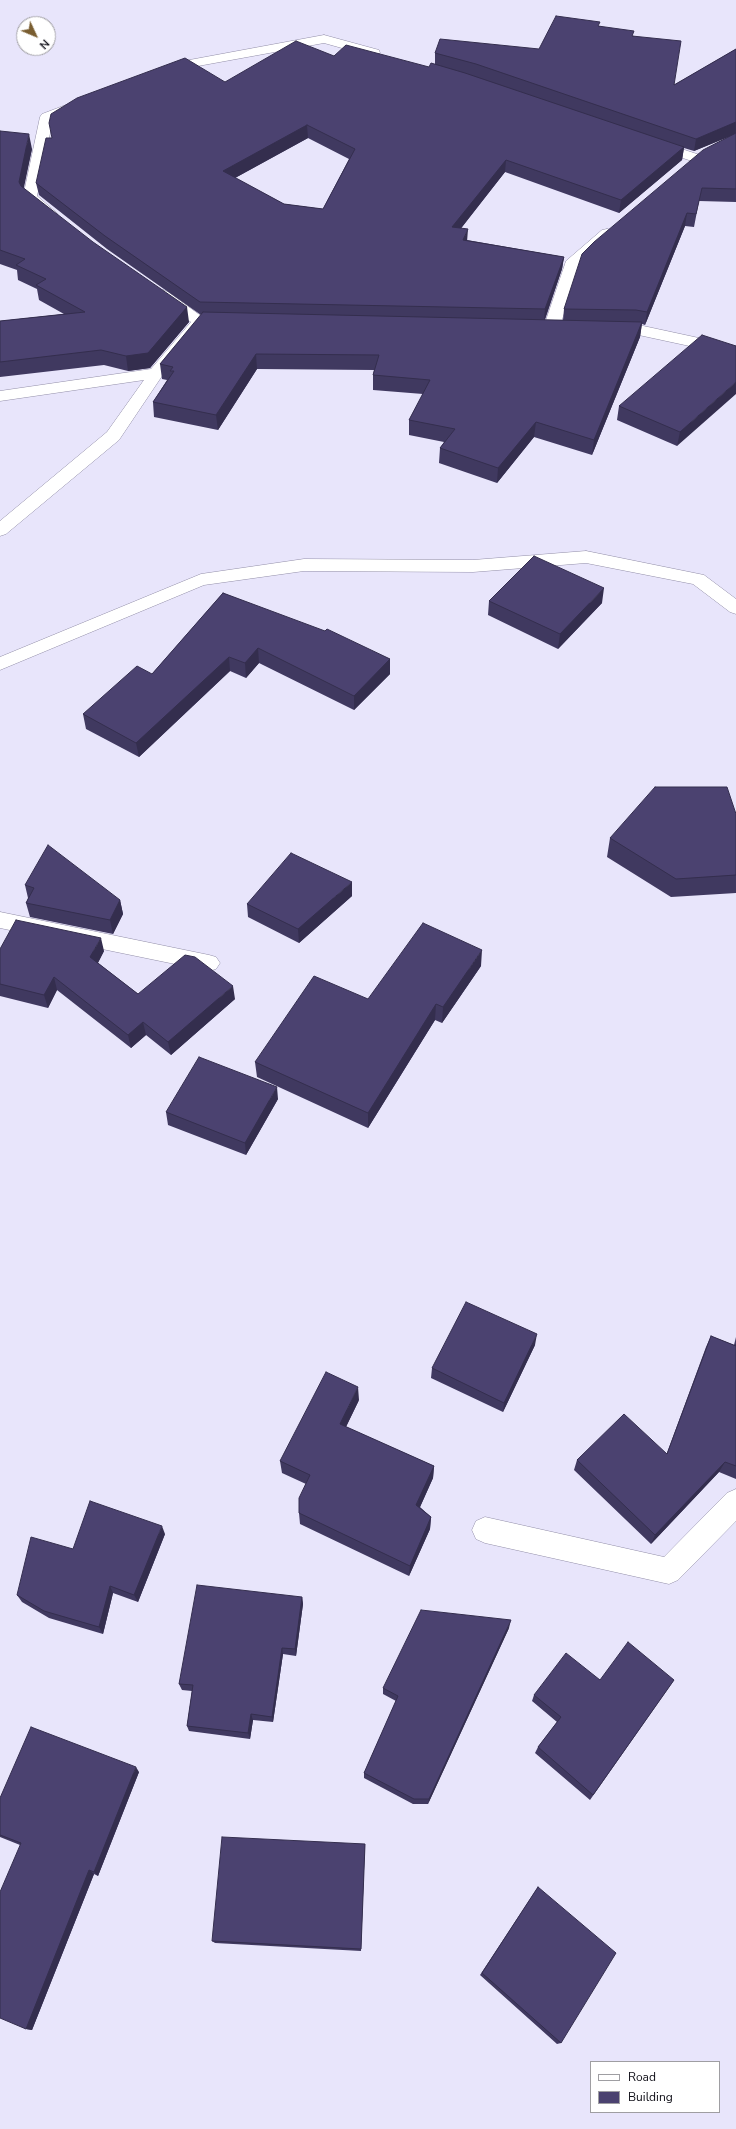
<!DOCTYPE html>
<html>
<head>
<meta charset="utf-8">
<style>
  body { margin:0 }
  #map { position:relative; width:736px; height:2129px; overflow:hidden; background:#e8e5fb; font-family:"Nunito Sans",sans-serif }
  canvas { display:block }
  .legend { position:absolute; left:590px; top:2061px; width:130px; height:52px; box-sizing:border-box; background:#fff; border:1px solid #9f9ea2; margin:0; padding:5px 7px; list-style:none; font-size:12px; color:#0e0d16 }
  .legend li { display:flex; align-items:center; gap:8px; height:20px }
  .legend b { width:20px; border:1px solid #9f9ea2 }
  .north { position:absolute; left:16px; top:16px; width:40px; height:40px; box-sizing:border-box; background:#fff; border:1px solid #9f9ea2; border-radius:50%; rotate:134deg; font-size:11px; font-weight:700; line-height:16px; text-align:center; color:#0e0d16 }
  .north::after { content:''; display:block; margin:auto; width:14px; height:18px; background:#795d30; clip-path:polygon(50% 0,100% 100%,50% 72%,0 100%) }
</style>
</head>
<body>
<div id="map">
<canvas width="736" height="2129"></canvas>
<ul class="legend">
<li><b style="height:5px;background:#fff"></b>Road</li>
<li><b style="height:11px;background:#4b4270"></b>Building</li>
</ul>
<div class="north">N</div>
</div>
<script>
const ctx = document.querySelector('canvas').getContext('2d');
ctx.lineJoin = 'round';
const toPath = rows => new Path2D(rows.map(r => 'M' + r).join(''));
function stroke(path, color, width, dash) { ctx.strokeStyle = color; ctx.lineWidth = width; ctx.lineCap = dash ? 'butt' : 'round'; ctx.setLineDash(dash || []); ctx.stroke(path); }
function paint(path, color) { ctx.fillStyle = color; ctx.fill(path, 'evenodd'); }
const minor = toPath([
  [324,35,379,50,380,53,374,57,324,43,187,68,166,75,159,71,161,68,184,61,324,35],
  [79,100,84,101,86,104,84,107,53,119,37,196,58,214,56,217,51,218,46,217,23,197,40,117,42,114,79,100],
  [654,140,700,155,702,158,695,162,649,147,647,144,654,140],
  [163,290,168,292,208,321,162,376,119,440,6,534,0,536,0,521,107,432,144,380,0,401,0,391,151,369,191,322,158,298,155,295,158,292,163,290],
  [586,551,704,575,736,599,736,614,730,612,693,584,586,563,473,572,304,571,204,585,0,670,0,657,201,574,304,559,473,560,586,551],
  [0,912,209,955,216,957,220,963,216,969,209,971,0,928,0,912],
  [736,1489,736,1521,678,1580,669,1584,485,1543,476,1539,472,1530,476,1521,485,1517,664,1557,727,1493,736,1489]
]);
const tertiary = toPath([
  [607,229,612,230,614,233,612,236,580,263,560,326,557,329,547,329,544,326,566,261,602,230,607,229],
  [611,323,634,324,736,346,736,356,634,334,606,331,603,328,606,325,611,323]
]);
const wall = toPath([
  [599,26,634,36,674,85,736,49,736,202,699,201,694,227,685,226,645,325,642,324,640,337,592,455,534,437,497,483,439,463,440,448,444,442,409,435,409,420,423,394,373,390,373,375,374,370,257,369,218,430,154,417,153,402,167,380,162,379,160,364,201,315,107,249,39,195,36,183,225,82,334,56,429,67,435,64,435,53,539,49],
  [732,135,564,309,563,320,545,320,562,269,564,257,467,240,461,228,505,172,619,213,682,160,684,148,694,151],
  [308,138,349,159,323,209,284,204,235,178],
  [0,131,32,149,23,188,189,322,150,368,128,371,104,365,0,377,0,321,64,314,39,300,37,289,18,280,17,270,0,264],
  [736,346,677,446,617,420,619,406],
  [223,593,390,659,390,674,354,710,259,663,246,678,230,671,139,757,86,729,83,714,152,674],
  [489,601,602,603,558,649,488,615],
  [736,814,736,893,671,897,607,857,610,838],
  [25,885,120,900,123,914,113,934,30,917,26,903,28,898],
  [352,896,299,943,248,917,247,904],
  [0,949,104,951,98,963,138,994,235,999,171,1055,146,1035,131,1048,57,990,48,1008,0,996],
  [481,966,442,1023,435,1020,368,1128,257,1077,255,1062,368,999],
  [278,1099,246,1155,168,1125,166,1112],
  [711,1336,734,1345,736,1337,736,1479,719,1472,651,1544,574,1470,577,1460,667,1453,706,1347],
  [535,1345,503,1412,431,1378,432,1368],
  [359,1400,346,1427,434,1466,433,1478,420,1507,431,1517,430,1529,409,1576,300,1524,299,1513,306,1484,282,1473,280,1461],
  [165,1534,138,1602,113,1593,103,1634,49,1618,22,1602,17,1595,73,1549],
  [302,1597,303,1604,296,1656,283,1654,273,1722,253,1720,250,1739,189,1731,187,1726,192,1691,182,1690,179,1684],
  [509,1628,428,1804,413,1804,364,1778,364,1773,396,1701,383,1694,383,1688],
  [600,1680,674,1680,590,1800,535,1753,538,1747,557,1722,532,1701,534,1695],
  [139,1772,98,1876,94,1874,32,2030,26,2029,20,1845,0,1837,0,1798],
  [365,1844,361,1951,215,1943,212,1941],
  [538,1887,561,2043,557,2044,480,1975]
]);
const shadedWall = toPath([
  [736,122,736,134,694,151,696,139],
  [307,125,308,138,224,184,223,171],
  [29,134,32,149,22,197,19,182],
  [684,147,682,160,619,213,621,200],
  [506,160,505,172,452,240,452,227],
  [687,213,685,226,645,325,647,312],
  [468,229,467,242,463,240],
  [564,257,562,269,544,321,545,309],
  [187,307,189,322,150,368,128,371,126,356],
  [642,322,640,337,592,455,594,440],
  [256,354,257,369,218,430,216,415],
  [736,382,736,394,677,446,680,432],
  [536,422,534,437,497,483,498,468],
  [604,588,602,603,558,649,560,634],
  [258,648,259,663,246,678,245,663],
  [229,657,230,671,139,757,136,743],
  [390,659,390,674,354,710,354,696],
  [352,882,352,896,299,943,298,929],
  [120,900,123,914,113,934,110,920],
  [101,938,104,951,94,970,90,957],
  [482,950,481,966,442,1023,443,1007],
  [54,977,57,990,48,1008,44,995],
  [233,986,235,999,171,1055,168,1042],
  [436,1004,435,1020,368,1128,368,1113],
  [143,1022,146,1035,131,1048,128,1035],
  [277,1087,278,1099,246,1155,245,1143],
  [537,1334,535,1345,503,1412,504,1403],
  [358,1387,359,1400,341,1437,340,1424],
  [725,1462,719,1472,651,1544,655,1535],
  [434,1466,433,1478,416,1516,416,1505],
  [431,1517,430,1529,409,1576,410,1566],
  [162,1526,165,1534,138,1602,134,1595],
  [110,1586,113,1593,103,1634,99,1627],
  [302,1597,303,1604,296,1656,295,1649],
  [511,1620,509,1628,428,1804,429,1799],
  [282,1648,283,1654,273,1722,272,1717],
  [251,1714,253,1720,250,1739,248,1733],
  [136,1767,139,1772,98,1876,94,1872],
  [89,1870,94,1874,32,2030,26,2029]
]);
const building = toPath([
  [556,16,600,22,598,26,634,31,632,36,681,41,674,85,736,49,736,122,696,139,476,64,435,53,440,39,539,49,556,16],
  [296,41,334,56,346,45,429,67,431,63,465,73,684,147,621,200,506,160,452,227,468,229,463,240,564,257,545,309,200,302,105,236,36,183,46,138,52,138,49,123,51,114,77,98,185,58,225,82,296,41],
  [307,125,355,149,323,209,284,204,223,171,307,125],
  [0,131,29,134,19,182,21,186,93,242,187,307,148,353,126,356,101,350,0,362,0,321,85,312,36,285,46,279,16,265,25,259,0,250,0,131],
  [736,133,736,189,702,188,696,214,687,213,647,312,636,310,564,309,582,254,594,242,703,150,736,133],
  [203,312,642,322,594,440,536,422,498,468,440,448,455,429,409,420,430,380,373,375,379,355,256,354,216,415,153,402,174,371,170,371,173,367,160,364,203,312],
  [702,335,736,346,736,382,680,432,619,406,702,335],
  [534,556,604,588,560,634,489,601,534,556],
  [223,593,325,631,327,629,390,659,354,696,258,648,245,663,229,657,136,743,83,714,137,666,152,674,223,593],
  [655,787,727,787,736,814,736,875,676,879,610,838,655,787],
  [48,845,120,900,110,920,26,903,34,888,25,885,48,845],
  [291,853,352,882,298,929,247,904,291,853],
  [16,920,101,938,90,957,138,994,185,955,195,957,233,986,168,1042,143,1022,128,1035,54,977,44,995,0,984,0,949,16,920],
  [423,923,482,950,443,1007,436,1004,368,1113,255,1062,314,976,368,999,423,923],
  [199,1057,277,1087,245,1143,166,1112,199,1057],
  [466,1302,537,1334,504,1403,432,1368,466,1302],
  [711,1336,736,1346,736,1344,736,1466,725,1462,655,1535,577,1460,624,1414,667,1454,711,1336],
  [326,1372,358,1387,340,1424,434,1466,416,1505,431,1517,410,1566,299,1513,299,1498,310,1475,280,1461,326,1372],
  [90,1501,162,1526,134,1595,110,1586,99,1627,44,1611,17,1595,31,1537,73,1549,90,1501],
  [197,1585,302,1597,295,1649,282,1648,272,1717,251,1714,248,1733,187,1726,193,1685,179,1684,197,1585],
  [421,1610,511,1620,429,1799,414,1799,364,1773,398,1696,383,1688,421,1610],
  [628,1642,674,1680,593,1795,538,1747,561,1717,534,1695,566,1653,600,1680,628,1642],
  [31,1727,136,1767,94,1872,89,1870,26,2029,0,2018,0,1892,21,1843,0,1835,0,1798,31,1727],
  [222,1837,365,1844,361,1949,212,1941,222,1837],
  [538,1887,616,1953,561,2043,482,1973,538,1887]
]);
stroke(minor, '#928ea8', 1);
stroke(tertiary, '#928ea8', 1);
paint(minor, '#fff');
paint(tertiary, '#fff');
paint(wall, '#403960');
paint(shadedWall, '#342e4e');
paint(building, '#4b4270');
stroke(building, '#342e4e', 1);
</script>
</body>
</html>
